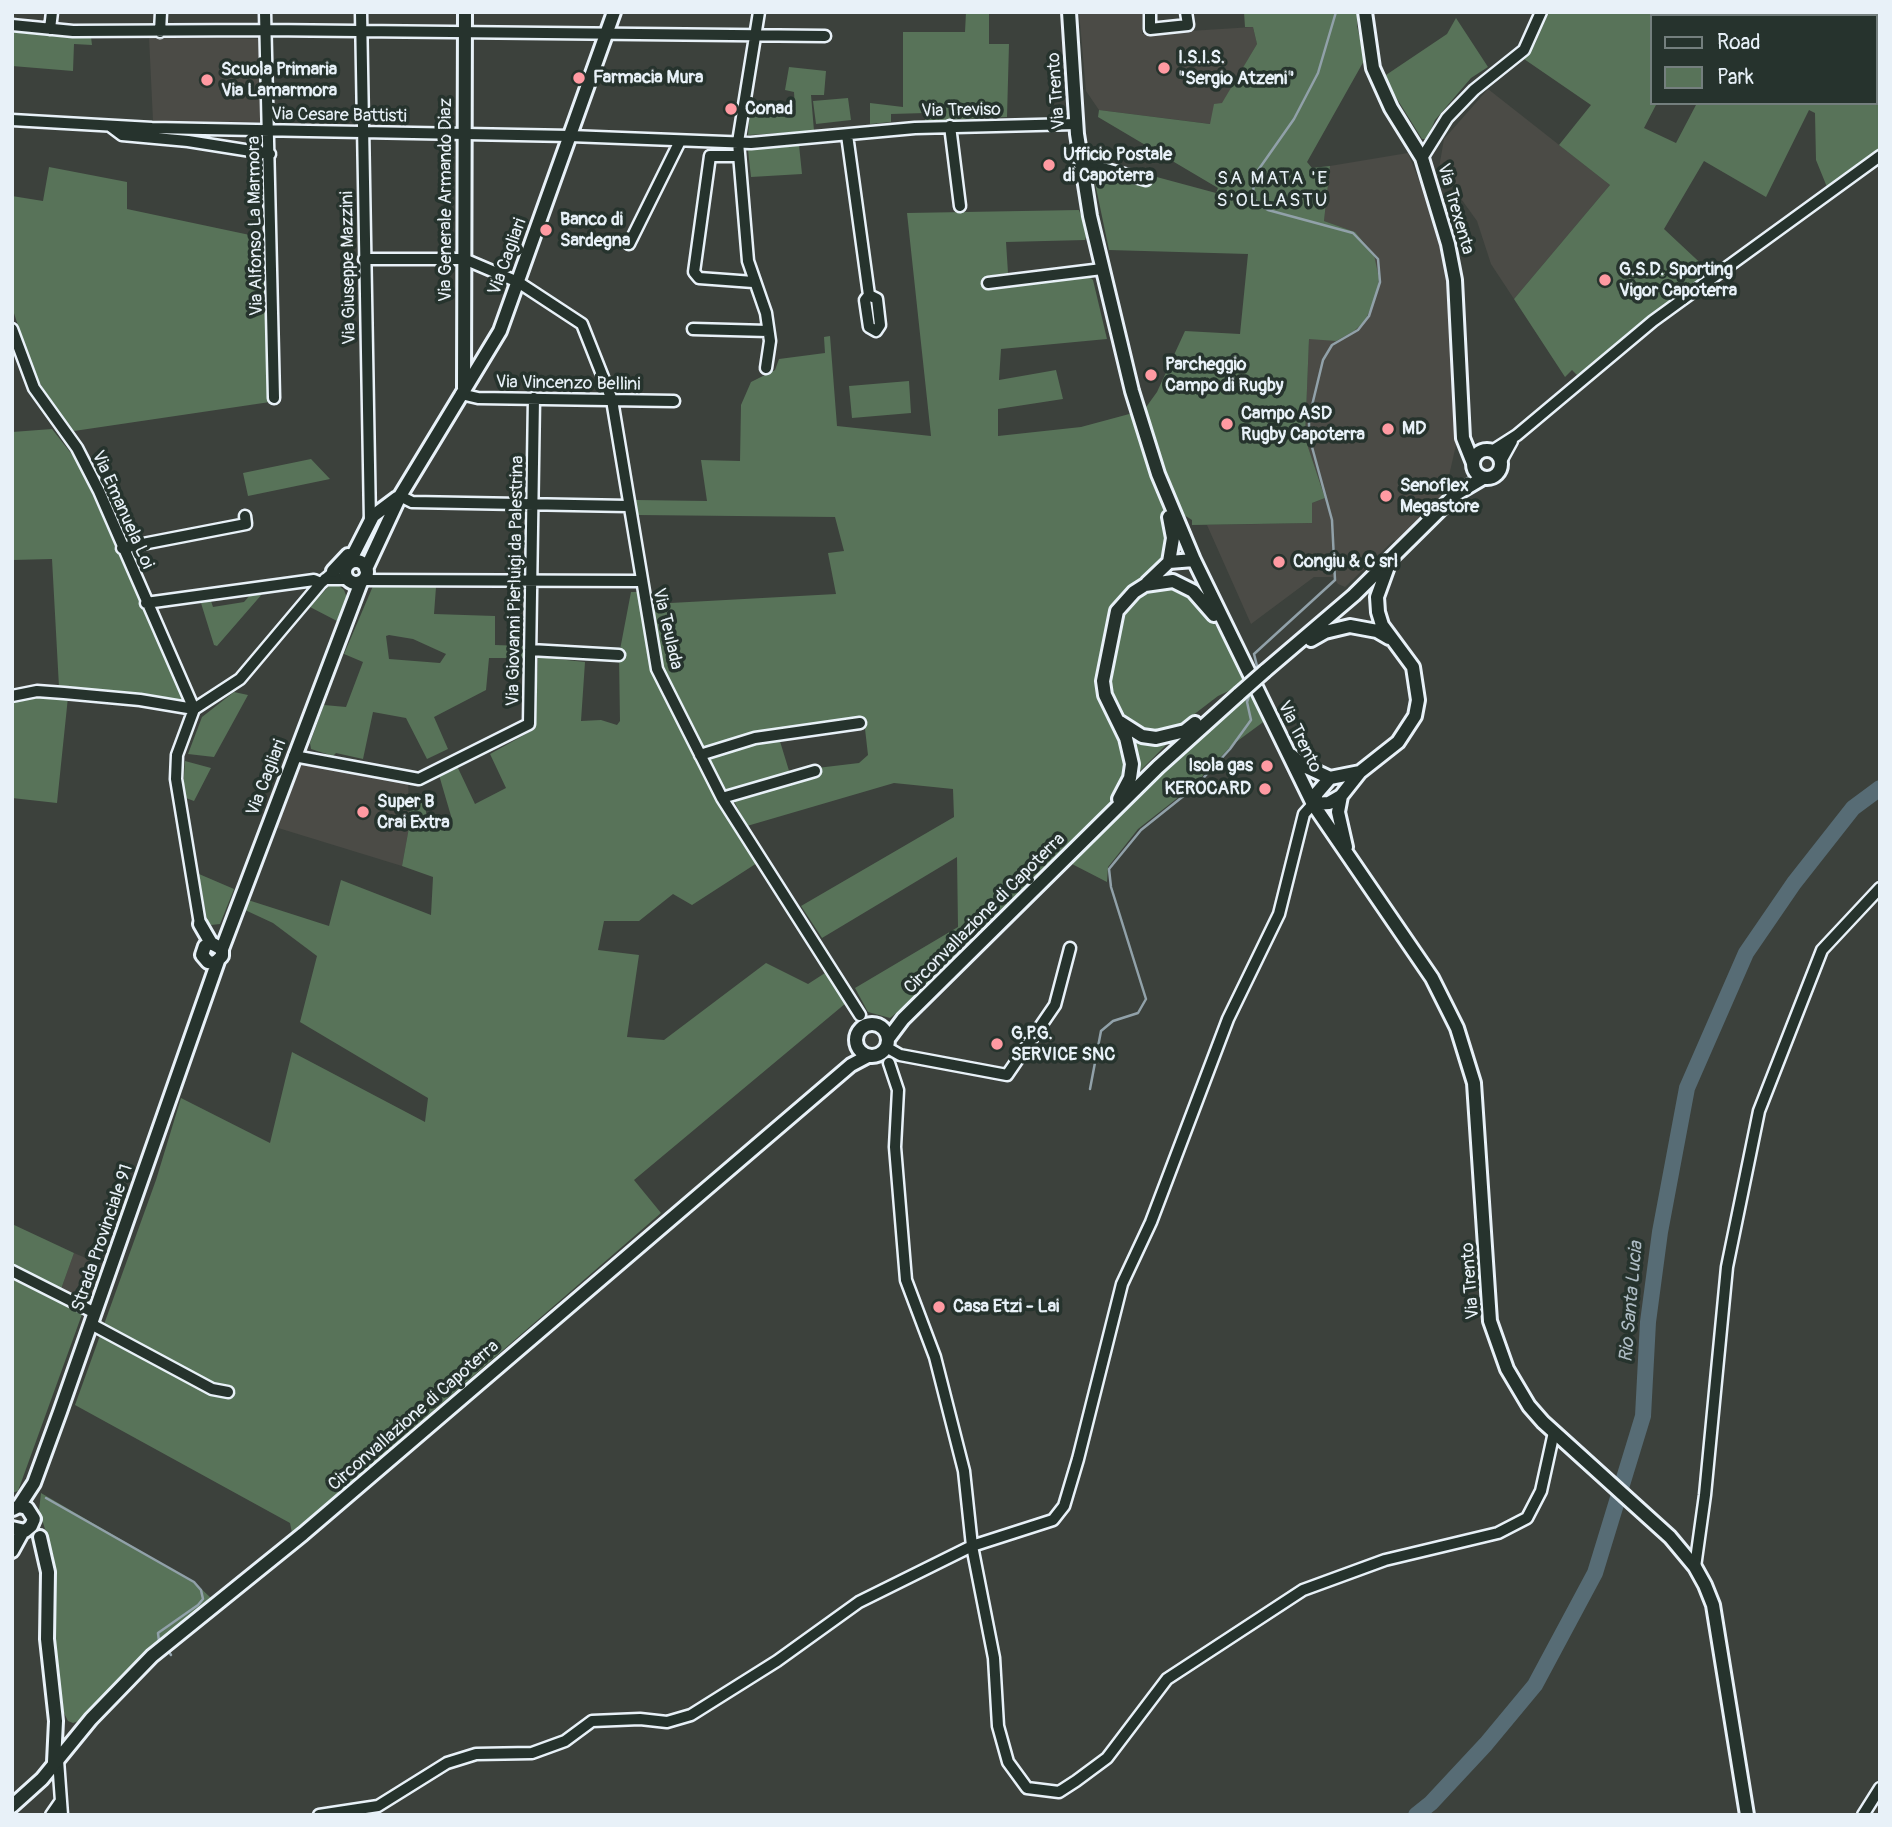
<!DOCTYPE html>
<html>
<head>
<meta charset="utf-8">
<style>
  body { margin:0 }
  #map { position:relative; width:1892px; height:1827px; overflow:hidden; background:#3c413c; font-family:Pangolin,sans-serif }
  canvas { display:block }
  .frame { position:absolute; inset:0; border:14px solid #e8f1f8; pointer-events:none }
  .legend { position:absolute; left:1650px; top:14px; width:228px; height:91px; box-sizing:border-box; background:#26332d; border:2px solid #747f7e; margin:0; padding:9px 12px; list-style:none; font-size:21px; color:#e8f1f8 }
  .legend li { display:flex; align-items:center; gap:14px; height:35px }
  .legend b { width:35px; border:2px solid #747f7e }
</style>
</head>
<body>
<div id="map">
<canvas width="1892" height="1827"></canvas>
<div class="frame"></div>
<ul class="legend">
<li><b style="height:9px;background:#26332d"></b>Road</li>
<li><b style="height:19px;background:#587359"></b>Park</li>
</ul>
</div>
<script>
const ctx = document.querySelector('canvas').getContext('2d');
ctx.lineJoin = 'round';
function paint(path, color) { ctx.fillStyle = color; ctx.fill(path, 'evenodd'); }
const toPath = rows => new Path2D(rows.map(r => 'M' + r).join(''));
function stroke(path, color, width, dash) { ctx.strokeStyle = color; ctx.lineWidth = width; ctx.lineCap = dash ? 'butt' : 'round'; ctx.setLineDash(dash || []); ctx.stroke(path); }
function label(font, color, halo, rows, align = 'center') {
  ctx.font = font + ' Pangolin,sans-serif'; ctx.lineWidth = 7; ctx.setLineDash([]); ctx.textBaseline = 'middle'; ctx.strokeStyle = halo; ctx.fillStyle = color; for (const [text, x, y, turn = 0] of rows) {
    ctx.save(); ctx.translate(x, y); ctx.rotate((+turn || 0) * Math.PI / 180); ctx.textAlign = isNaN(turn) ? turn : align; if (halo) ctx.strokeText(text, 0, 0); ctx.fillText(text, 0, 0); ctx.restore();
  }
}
const built = toPath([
  [1079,12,1142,12,1142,34,1253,27,1257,44,1211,124,1099,110,1086,91],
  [149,37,261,39,263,122,153,121],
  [1488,89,1610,185,1514,299,1491,264,1477,221,1439,168,1444,139],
  [1408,153,1431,210,1449,278,1458,436,1444,498,1398,546,1394,540,1345,587,1338,584,1333,577,1314,577,1251,624,1207,525,1312,523,1312,503,1325,498,1305,438,1309,339,1355,232,1324,221,1330,166],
  [300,763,408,783,410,822,402,866,275,827],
  [74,1253,104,1266,91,1306,60,1292]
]);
const green = toPath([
  [966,12,989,12,989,44,1009,44,1007,117,925,121,926,113,891,114,891,122,870,124,870,103,903,107,903,32,965,32],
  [1244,12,1357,12,1357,26,1365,59,1307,162,1312,168,1330,166,1324,221,1355,232,1374,255,1379,278,1377,294,1365,321,1354,331,1336,341,1309,339,1305,438,1325,498,1312,503,1312,523,1192,525,1192,520,1184,515,1166,479,1144,410,1157,392,1185,331,1240,334,1248,254,1109,250,1090,159,1216,193,1218,188,1098,117,1099,110,1210,124,1214,104,1222,103,1257,44,1253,27,1245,27],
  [1549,12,1697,12,1709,16,1652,16,1652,103,1657,103,1644,128,1676,143,1697,103,1876,103,1876,16,1754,16,1754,12,1880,12,1880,150,1827,187,1816,160,1815,113,1809,110,1766,197,1704,161,1664,229,1710,272,1577,375,1572,370,1565,377,1514,299,1610,185,1559,145,1591,105,1524,59,1535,44],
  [1456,18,1488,67,1471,78,1435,120,1427,139,1422,139,1389,86,1386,75,1447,34],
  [12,32,72,38,91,37,92,45,74,44,73,71,12,66],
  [789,67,826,71,824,95,811,95,814,131,748,135,750,112,795,110,794,92,785,90],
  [848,98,851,120,816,124,813,101],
  [799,145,802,174,751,177,748,150],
  [49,167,127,182,127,209,264,238,270,402,74,431,52,404,32,369,12,307,12,196,43,201],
  [1079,210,1087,234,1085,240,1006,242,1008,273,986,276,988,289,1090,277,1093,280,1107,339,1001,349,999,380,1056,370,1063,399,998,409,998,436,1081,427,1133,413,1151,478,1168,520,1169,542,1163,561,1116,604,1099,666,1098,697,1117,730,1127,756,1126,776,1118,793,1082,834,992,924,900,1010,890,1018,868,1012,855,988,958,927,957,857,822,938,801,906,954,817,953,789,894,783,747,826,734,801,818,777,817,768,859,763,868,755,864,720,764,733,704,750,672,690,660,656,652,604,836,594,828,553,844,551,835,517,638,515,636,500,707,501,701,460,740,461,741,405,751,382,775,370,779,359,825,353,824,337,830,336,837,426,931,436,907,213],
  [909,381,911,413,852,418,849,386],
  [52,429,74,457,95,500,184,702,59,687,52,559,12,560,12,432],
  [311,459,330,479,248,496,243,473],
  [338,585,344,590,347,598,337,621,310,607,329,586],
  [1158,585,1183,588,1208,613,1236,659,1266,720,1232,745,1194,785,1138,829,1108,867,1107,882,1070,863,1123,809,1242,701,1235,688,1218,696,1171,732,1144,733,1119,715,1108,686,1120,624,1135,598],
  [373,586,436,587,434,614,495,616,495,645,523,646,523,658,489,658,486,690,434,717,448,749,427,759,406,718,373,712,363,759,336,753,333,756,311,749,310,743,324,705,346,707,363,662,344,654],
  [389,635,413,639,446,654,440,663,389,659,386,636],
  [631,592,639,592,647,652,656,680,737,835,757,863,692,905,673,894,639,921,604,921,598,950,639,955,627,1037,664,1040,766,963,808,984,825,973,846,1003,634,1180,661,1213,292,1533,290,1523,75,1405,156,1180,181,1098,270,1143,292,1052,425,1122,428,1098,300,1022,317,956,273,923,245,910,248,900,329,926,341,880,431,915,433,877,402,866,410,822,409,800,425,799,427,824,432,826,451,816,439,775,457,766,475,804,506,788,490,754,535,729,538,657,585,662,581,721,601,720,617,725,620,721,619,655],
  [263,593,217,646,214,645,201,603,211,601,213,607,244,602,251,594],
  [234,692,248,695,214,757,188,754,202,717],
  [36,696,68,697,57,803,12,798,12,700],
  [779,738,790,774,727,793,709,759],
  [1133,740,1146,744,1167,744,1137,774],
  [185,761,211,768,194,801,186,798,183,791],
  [199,874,234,889,220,924,211,925,207,920],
  [12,1224,74,1253,60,1292,85,1306,18,1491,12,1493],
  [41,1493,194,1582,212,1599,165,1636,79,1721,73,1723,68,1721,63,1711,58,1684,53,1632,54,1558,39,1510]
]);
const stream = toPath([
  [1258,670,1254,654,1335,580,1332,520,1309,436,1309,418,1323,360,1332,345,1358,330,1369,316,1380,282,1378,259,1353,233,1268,210,1259,205,1253,197,1254,176,1294,119,1318,73,1336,12],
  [1090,1089,1101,1031,1113,1021,1138,1013,1146,999,1111,887,1109,869,1141,830,1196,786,1230,749,1251,720,1247,702,1250,693],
  [46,1498,194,1582,201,1590,203,1599,198,1605,158,1633,159,1641],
  [169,1652,171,1655]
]);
const river = toPath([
  [1416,1815,1431,1803,1486,1744,1535,1685,1595,1573,1643,1416,1648,1322,1660,1232,1687,1088,1746,953,1794,883,1853,808,1880,788]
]);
const minor = toPath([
  [265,12,274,398],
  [361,12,370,522],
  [759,12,738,142,748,261,766,313,770,341,766,368],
  [1150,12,1150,29,1188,25,1186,12],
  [12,25,73,31,265,30,825,36],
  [50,29,52,12],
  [160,32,161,12],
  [12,120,152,128,570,136,751,143,915,128,1076,124],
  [110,126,122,135,188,141,270,154],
  [950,126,960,206],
  [847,135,869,295,865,300,869,327,876,331,880,325,877,299,869,295],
  [739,156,710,156,694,272,699,278,753,282],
  [1422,158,1447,118,1474,90,1524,50,1541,12],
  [1081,162,1146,180],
  [629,244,680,141],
  [364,259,464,259,518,282,582,324,612,400,657,669,722,798,860,1015],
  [988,283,1102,269],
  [12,329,34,388,77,448,99,491,194,709],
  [693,329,768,331],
  [461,394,478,398,674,401],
  [1492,451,1517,435,1653,321,1880,156],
  [1501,461,1512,441],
  [400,496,412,502,628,506],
  [122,548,246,524,245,516],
  [325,579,347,579],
  [363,580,640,581],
  [146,603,314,580,321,583],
  [530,650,619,655],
  [12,696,37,691,64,693,140,700,194,709],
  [194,709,177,755,176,779,200,924],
  [194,709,240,679,321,583,337,569],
  [700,755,755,738,860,723],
  [294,756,419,779,529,724,534,398],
  [722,798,815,771],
  [886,1047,900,1055,1007,1075,1055,1005,1070,948],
  [889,1063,898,1090,895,1147,906,1280,935,1357,964,1471,972,1546,994,1658,998,1726,1008,1762,1027,1788,1059,1792,1076,1781,1107,1758,1167,1679,1303,1590,1385,1560,1498,1533,1527,1518,1541,1491,1554,1432],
  [12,1271,95,1313],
  [91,1324,212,1389,228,1392],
  [1695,1567,1705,1495,1727,1267,1759,1111,1822,950,1880,888],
  [58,1760,62,1815],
  [51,1815,60,1802],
  [319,1815,378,1806,447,1763,476,1754,532,1753,565,1741,592,1721,640,1719,667,1722,691,1715,777,1661,859,1602,972,1546,1053,1520,1064,1506,1078,1459,1122,1284,1151,1222,1228,1019,1279,914,1304,814,1313,804],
  [1863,1815,1880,1788]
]);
const tertiary = toPath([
  [1069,12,1077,134,1090,216,1132,391,1158,474,1194,560,1313,804,1432,978,1457,1028,1474,1083,1490,1321,1507,1369,1529,1406,1543,1422,1670,1537,1695,1567,1705,1585,1713,1605,1747,1815],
  [1365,12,1373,68,1391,108,1422,158,1448,244,1455,280,1463,438,1473,463],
  [464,388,465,12],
  '1473 464a14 14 0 1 1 28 0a14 14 0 1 1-28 0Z',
  '345 572a11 11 0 1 1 22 0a11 11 0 1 1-22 0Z',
  [1169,562,1173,538,1169,517],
  [349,563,373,516,397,498],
  [366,569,400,496,500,331,614,12],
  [333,571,348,555],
  [1147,583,1169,562,1194,560],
  [1311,640,1325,632,1350,626,1377,631,1389,638],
  [1265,671,1354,595,1456,494,1483,478],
  [1120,722,1142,736,1156,738,1185,731,1195,723],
  [1291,755,1302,765,1330,778,1360,772],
  [1341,796,1338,812,1346,847],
  [1119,799,1130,778,1132,764,1126,738,1105,695,1103,681,1117,611,1134,592,1145,585,1173,581,1193,591,1214,615],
  [1313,804,1329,803,1341,796,1360,772,1398,742,1415,716,1418,700,1413,667,1382,625,1378,612,1377,597,1390,561],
  [1313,804,1317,793,1330,778],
  [200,924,211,943,222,949,222,956,215,963,208,962,202,955,205,946,211,943],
  [222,949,361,582],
  '856 1040a16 16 0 1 1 32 0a16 16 0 1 1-32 0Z',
  [888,1039,903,1019,1158,767,1239,694],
  [19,1506,34,1483,60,1412,218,961],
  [12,1528,25,1531,31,1526,34,1519,27,1508,19,1506,13,1509],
  [40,1537,48,1572,47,1639,56,1721,54,1762],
  [12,1551,23,1531],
  [12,1806,42,1779,91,1719,152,1656,303,1534,851,1065,868,1056]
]);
const tertiaryBridge = toPath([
  [1239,694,1265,671]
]);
const markers = [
  [1164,68,7,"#ff9aa2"],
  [579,78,7,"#ff9aa2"],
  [207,80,7,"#ff9aa2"],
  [731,109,7,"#ff9aa2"],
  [1049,165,7,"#ff9aa2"],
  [546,230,7,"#ff9aa2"],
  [1605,280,7,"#ff9aa2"],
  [1151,375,7,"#ff9aa2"],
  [1227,424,7,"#ff9aa2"],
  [1388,429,7,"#ff9aa2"],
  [1386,496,7,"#ff9aa2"],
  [1279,562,7,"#ff9aa2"],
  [1267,766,7,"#ff9aa2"],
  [1265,789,7,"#ff9aa2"],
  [363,812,7,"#ff9aa2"],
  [997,1044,7,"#ff9aa2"],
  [939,1307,7,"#ff9aa2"]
];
const poiNames = [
  ["I.S.I.S.",1178,58],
  ["\"Sergio Atzeni\"",1178,79],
  ["Scuola Primaria",221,70],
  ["Via Lamarmora",221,91],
  ["Farmacia Mura",593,78],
  ["Conad",745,109],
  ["Ufficio Postale",1063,155],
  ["di Capoterra",1063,176],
  ["Banco di",560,220],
  ["Sardegna",560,241],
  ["G.S.D. Sporting",1619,270],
  ["Vigor Capoterra",1619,291],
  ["Parcheggio",1165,365],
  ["Campo di Rugby",1165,386],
  ["Campo ASD",1241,414],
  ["Rugby Capoterra",1241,435],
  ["MD",1402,429],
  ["Senoflex",1400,486],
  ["Megastore",1400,507],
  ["Congiu & C srl",1293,562],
  ["Isola gas",1253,766,"right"],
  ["KEROCARD",1251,789,"right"],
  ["Super B",377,802],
  ["Crai Extra",377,823],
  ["G.P.G.",1011,1034],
  ["SERVICE SNC",1011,1055],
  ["Casa Etzi - Lai",953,1307]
];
const streetNames = [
  ["Via Trento",1057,91,-94],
  ["Via Treviso",961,111,-1],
  ["Via Cesare Battisti",339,116,1],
  ["Via Generale Armando Diaz",446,200,-90],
  ["Via Trexenta",1455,209,74],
  ["Via Alfonso La Marmora",256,226,-91],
  ["Via Cagliari",508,257,-70],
  ["Via Giuseppe Mazzini",349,268,-91],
  ["Via Vincenzo Bellini",568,384,1],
  ["Via Emanuela Loi",122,510,66],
  ["Via Giovanni Pierluigi da Palestrina",516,581,-89],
  ["Via Teulada",667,629,77],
  ["Via Trento",1299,737,64],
  ["Via Cagliari",267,778,-69],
  ["Circonvallazione di Capoterra",985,914,-45],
  ["Strada Provinciale 91",103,1238,-71],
  ["Via Trento",1471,1281,-94],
  ["Circonvallazione di Capoterra",414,1416,-41]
];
const neighbourhoodNames = [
  ["SA MATA 'E",1273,179],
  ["S'OLLASTU",1273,201]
];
const waterNames = [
  ["Rio Santa Lucia",1632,1302,-85]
];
paint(built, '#4b4b46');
paint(green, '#587359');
stroke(stream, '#91a1a9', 2.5);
stroke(river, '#576c75', 16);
stroke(minor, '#e8f1f8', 15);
stroke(tertiary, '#e8f1f8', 18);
stroke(minor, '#26332d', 10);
stroke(tertiary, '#26332d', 12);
stroke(tertiaryBridge, '#e8f1f8', 18, []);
stroke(tertiaryBridge, '#26332d', 12);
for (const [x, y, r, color] of markers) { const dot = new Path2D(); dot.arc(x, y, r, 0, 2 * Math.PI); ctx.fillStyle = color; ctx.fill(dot); stroke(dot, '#26332d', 2.5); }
label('bold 18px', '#e8f1f8', '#26332d', poiNames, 'left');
label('18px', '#e8f1f8', '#26332d', streetNames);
ctx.letterSpacing = '2px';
label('19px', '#e8f1f8', '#26332d', neighbourhoodNames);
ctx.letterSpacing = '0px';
label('italic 19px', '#aebcc4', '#26332d', waterNames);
</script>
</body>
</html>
